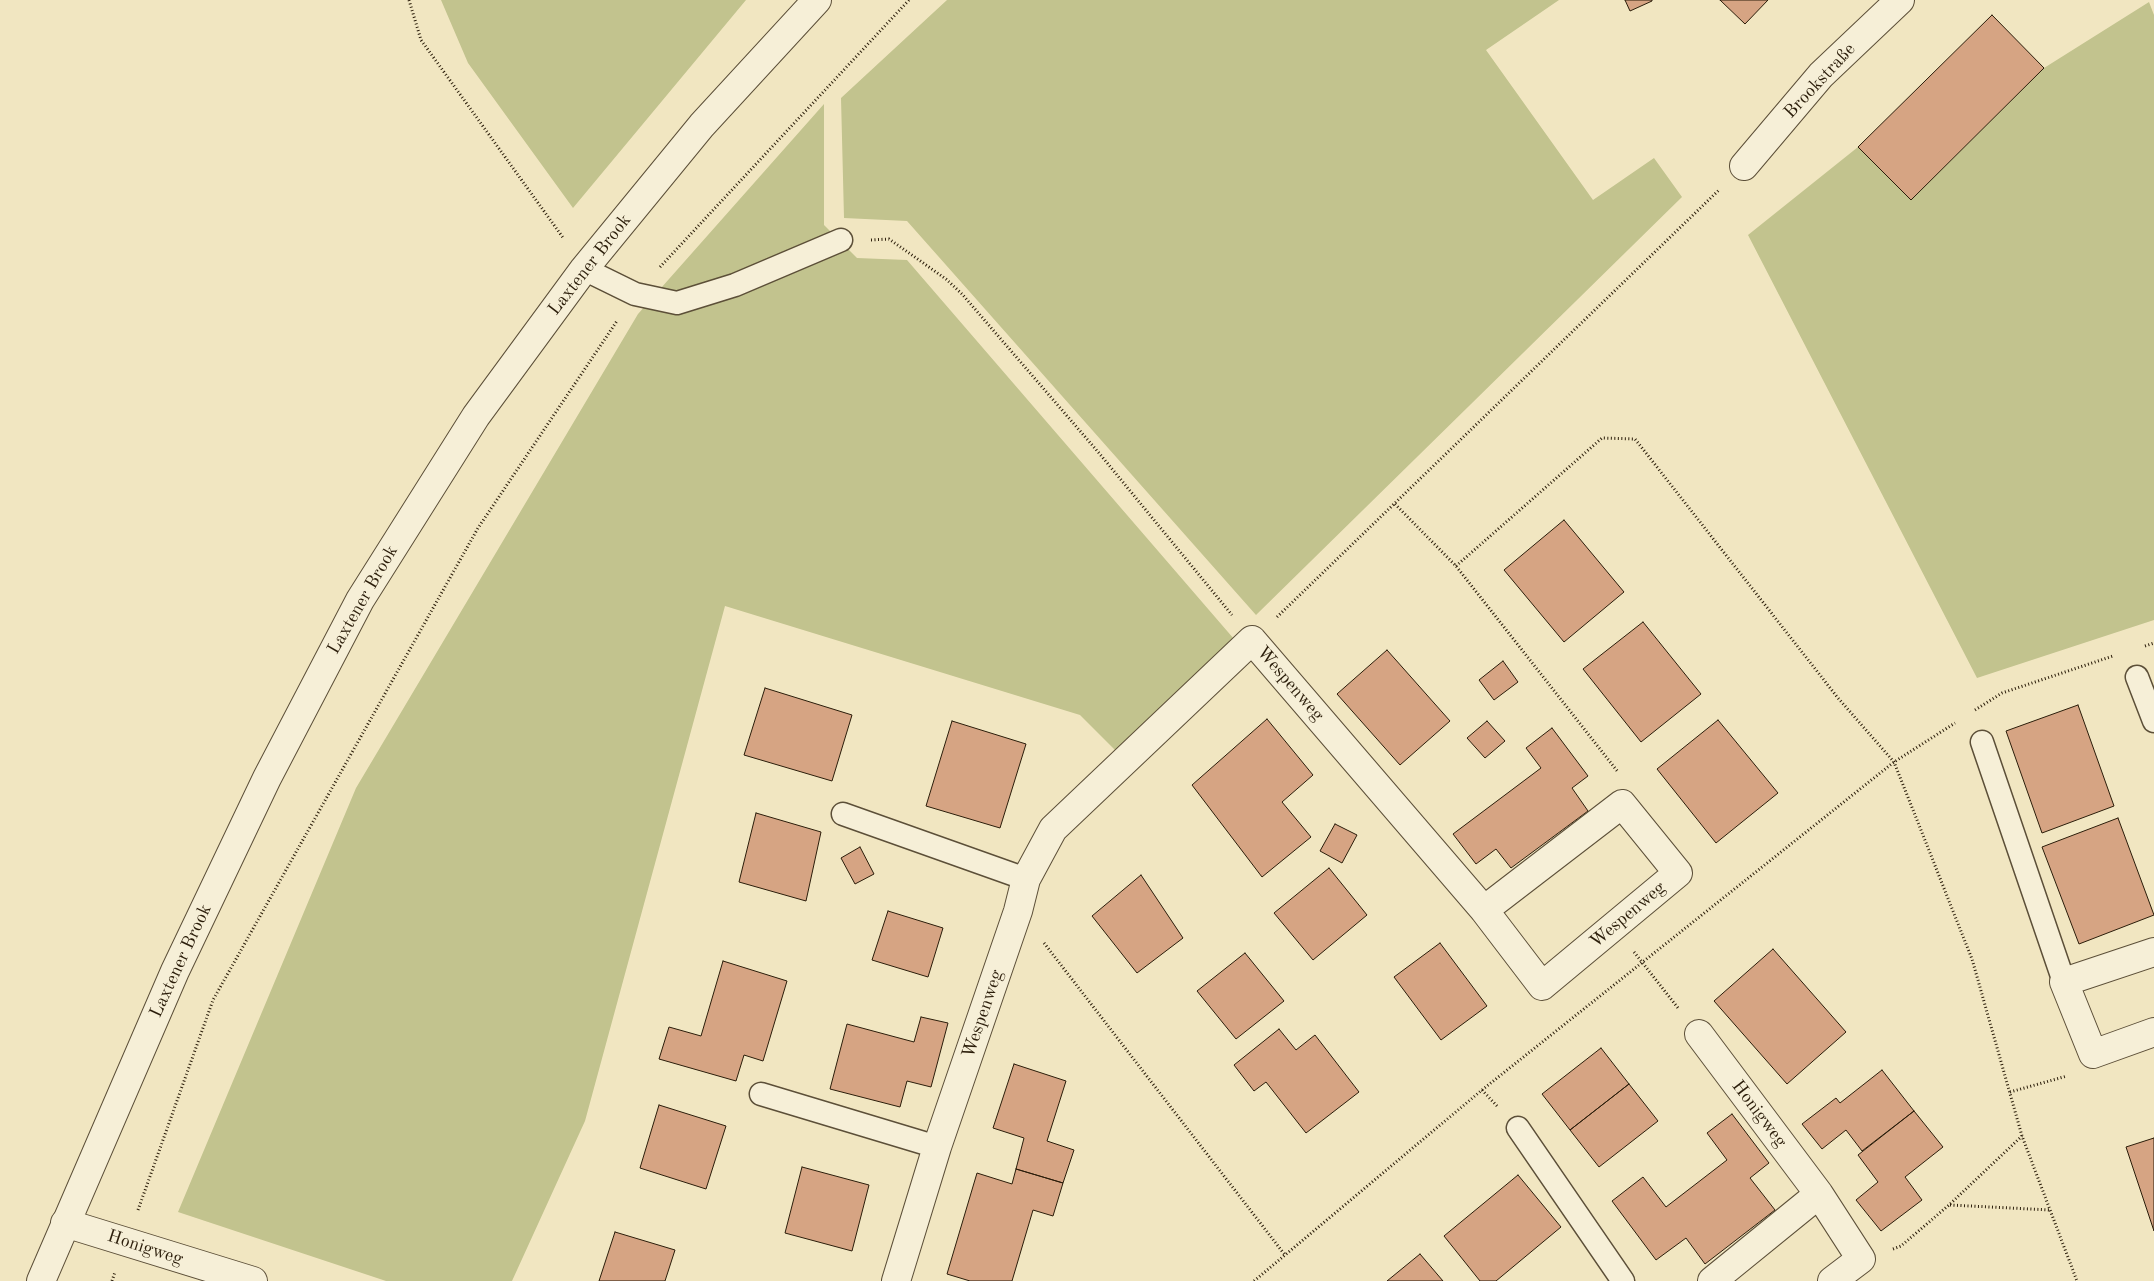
<!DOCTYPE html>
<html>
<head>
<meta charset="utf-8">
<style>
  body { margin:0 }
  canvas { display:block; background:#f1e6c1 }
</style>
</head>
<body>
<canvas width="2154" height="1281"></canvas>
<script>
const ctx = document.querySelector('canvas').getContext('2d');
ctx.lineJoin = 'round';
function paint(path, color) { ctx.fillStyle = color; ctx.fill(path, 'evenodd'); }
const toPath = rows => new Path2D(rows.map(r => 'M' + r).join(''));
function stroke(path, color, width, dash) { ctx.strokeStyle = color; ctx.lineWidth = width; ctx.lineCap = dash ? 'butt' : 'round'; ctx.setLineDash(dash || []); ctx.stroke(path); }
function label(font, color, halo, rows, align = 'center') {
  ctx.font = font + ' "Old Standard TT",serif'; ctx.lineWidth = 5; ctx.setLineDash([]); ctx.textBaseline = 'middle'; ctx.strokeStyle = halo; ctx.fillStyle = color; for (const [text, x, y, turn = 0] of rows) {
    ctx.save(); ctx.translate(x, y); ctx.rotate((+turn || 0) * Math.PI / 180); ctx.textAlign = isNaN(turn) ? turn : align; if (halo) ctx.strokeText(text, 0, 0); ctx.fillText(text, 0, 0); ctx.restore();
  }
}
const green = toPath([
  [441,0,746,0,573,208,468,63],
  [947,0,1559,0,1486,50,1593,200,1654,158,1682,197,1256,615,907,221,844,218,841,98],
  [2149,2,2154,15,2154,620,1977,678,1748,235,1858,147,1911,200,2044,68],
  [824,104,824,225,857,258,907,260,1234,639,1120,755,1080,715,725,606,585,1121,512,1281,386,1281,178,1212,356,788,638,314]
]);
const building = toPath([
  [1625,0,1652,0,1652,1,1630,11,1625,0],
  [1720,0,1768,0,1745,24,1720,0],
  [1992,15,2044,68,1911,200,1858,147,1992,15],
  [1564,520,1624,592,1564,642,1504,570,1564,520],
  [1643,622,1701,694,1641,742,1583,669,1643,622],
  [1387,650,1450,721,1400,765,1337,694,1387,650],
  [1503,661,1518,682,1494,700,1479,680,1503,661],
  [765,688,852,715,832,781,744,755,765,688],
  [2078,705,2114,806,2042,833,2006,731,2078,705],
  [1267,719,1313,775,1282,802,1311,837,1262,877,1192,785,1267,719],
  [1718,720,1778,793,1716,843,1657,769,1718,720],
  [952,721,1026,744,1000,828,926,806,952,721],
  [1487,721,1505,741,1485,758,1467,738,1487,721],
  [1552,728,1588,776,1572,788,1588,811,1511,868,1496,849,1476,864,1453,834,1541,768,1526,748,1552,728],
  [756,813,821,832,806,901,739,882,756,813],
  [2118,818,2154,915,2079,944,2042,847,2118,818],
  [1335,824,1357,835,1342,863,1320,851,1335,824],
  [860,847,874,874,855,884,841,858,860,847],
  [1329,868,1367,915,1313,960,1274,913,1329,868],
  [1141,875,1183,938,1137,973,1092,916,1141,875],
  [888,911,943,928,928,977,872,960,888,911],
  [1440,943,1487,1006,1441,1040,1394,977,1440,943],
  [1773,949,1846,1032,1787,1084,1714,1001,1773,949],
  [1245,953,1284,1001,1236,1039,1197,991,1245,953],
  [723,961,787,981,763,1061,744,1055,736,1081,659,1059,669,1027,701,1036,723,961],
  [921,1017,948,1023,931,1087,907,1081,900,1107,830,1089,847,1024,914,1042,921,1017],
  [1279,1029,1296,1050,1315,1035,1359,1092,1306,1133,1266,1082,1254,1091,1234,1065,1279,1029],
  [1601,1048,1629,1084,1570,1130,1542,1094,1601,1048],
  [1014,1064,1066,1081,1047,1141,1074,1150,1063,1183,1016,1169,1024,1138,993,1128,1014,1064],
  [1882,1070,1914,1111,1862,1151,1846,1130,1822,1149,1802,1124,1836,1098,1840,1103,1882,1070],
  [1629,1084,1658,1121,1599,1167,1570,1130,1629,1084],
  [659,1105,726,1126,706,1189,640,1168,659,1105],
  [1914,1111,1943,1147,1905,1177,1922,1200,1881,1231,1856,1200,1878,1182,1858,1155,1914,1111],
  [1732,1114,1769,1163,1750,1178,1775,1210,1705,1264,1686,1238,1656,1260,1612,1201,1643,1177,1666,1207,1727,1160,1707,1133,1732,1114],
  [2154,1138,2154,1231,2126,1147,2154,1138],
  [802,1167,869,1185,852,1251,785,1233,802,1167],
  [1016,1169,1063,1183,1053,1216,1033,1210,1012,1281,970,1281,947,1274,977,1173,1012,1184,1016,1169],
  [1518,1175,1561,1227,1496,1281,1480,1281,1444,1236,1518,1175],
  [615,1232,675,1250,665,1281,599,1281,615,1232],
  [1420,1254,1443,1281,1387,1281,1420,1254]
]);
const path = toPath([
  [409,0,421,40,564,239],
  [871,240,889,239,946,279,962,294,1099,453,1232,615],
  [660,267,909,0],
  [1395,504,1456,566,1618,772],
  [1456,566,1602,438,1635,439,1838,698,1894,762,1972,959,2022,1136,2077,1281],
  [1277,617,1720,189],
  [2145,646,2154,643],
  [1975,710,2002,693,2113,656],
  [1044,943,1285,1255],
  [1634,952,1678,1008],
  [1482,1090,1497,1106],
  [2010,1092,2067,1076],
  [1950,1205,2050,1210],
  [138,1210,213,1000,478,528,617,321],
  [1893,1249,1901,1246,1949,1205,2022,1136],
  [112,1281,115,1272],
  [1254,1281,1482,1090,1894,762,1955,723]
]);
const service = toPath([
  [584,269,635,294,677,303,735,285,841,240],
  [2137,677,2154,721],
  [1982,742,2064,982],
  [843,814,1026,879],
  [761,1094,937,1147],
  [1518,1128,1623,1281]
]);
const minor = toPath([
  [1744,166,1821,75,1900,0],
  [2154,952,2064,982,2093,1054,2154,1032],
  [1699,1034,1819,1194,1861,1259,1832,1281],
  [65,1223,253,1281],
  [896,1281,937,1147,1018,911,1026,879,1053,829,1252,640,1484,910,1542,986,1678,873,1622,804,1484,910],
  [1712,1281,1819,1194]
]);
const tertiary = toPath([
  [41,1281,175,971,267,778,360,600,476,416,584,269,702,125,817,0]
]);
const streetNames = [
  ["Brookstraße",1820,81,-47],
  ["Laxtener Brook",590,265,-52],
  ["Laxtener Brook",363,600,-60],
  ["Wespenweg",1290,684,49],
  ["Wespenweg",1628,915,-40],
  ["Laxtener Brook",181,961,-65],
  ["Wespenweg",983,1014,-71],
  ["Honigweg",1759,1114,53],
  ["Honigweg",145,1248,18]
];
paint(green, '#c2c38e');
paint(building, '#d6a483');
stroke(building, '#2b1d0a', 1);
stroke(service, '#5c4f38', 25);
stroke(minor, '#5c4f38', 30);
stroke(tertiary, '#5c4f38', 30);
stroke(path, '#2b1d0a', 3, [1, 2.5]);
stroke(service, '#f6efd7', 22);
stroke(minor, '#f6efd7', 28);
stroke(tertiary, '#f6efd7', 28);
label('18px', '#2b1d0a', '#f6efd7', streetNames);
</script>
</body>
</html>
